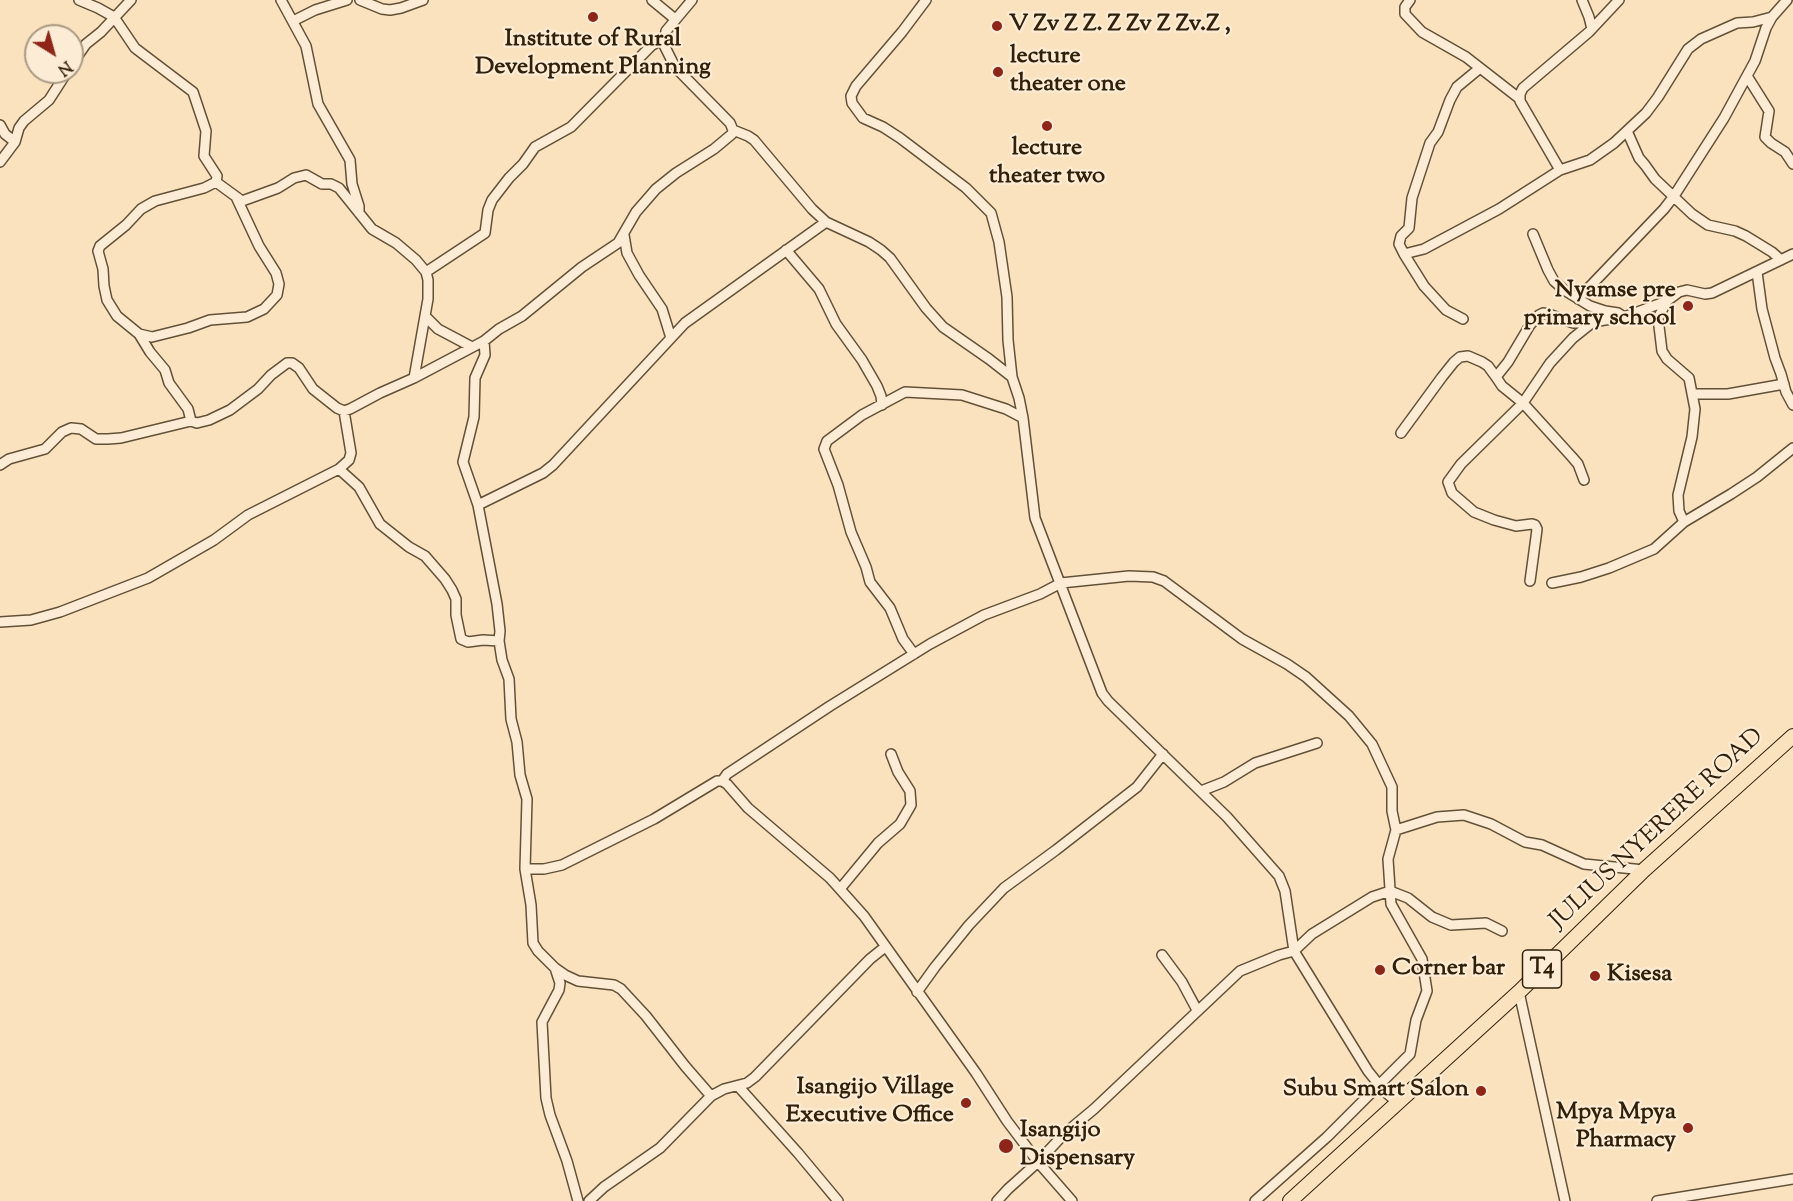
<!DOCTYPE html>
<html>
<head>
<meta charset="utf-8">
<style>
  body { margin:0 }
  #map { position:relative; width:1793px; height:1201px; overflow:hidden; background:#fae2bf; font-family:"Sorts Mill Goudy",serif }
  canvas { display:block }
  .north { position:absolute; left:24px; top:24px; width:60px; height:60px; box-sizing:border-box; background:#fcecd5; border:2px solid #ab9b84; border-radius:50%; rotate:143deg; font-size:16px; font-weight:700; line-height:24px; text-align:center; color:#31210a }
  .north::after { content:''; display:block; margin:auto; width:21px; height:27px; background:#8f2418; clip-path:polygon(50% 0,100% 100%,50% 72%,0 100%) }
</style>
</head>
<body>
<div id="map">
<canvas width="1793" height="1201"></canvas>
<div class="north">N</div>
</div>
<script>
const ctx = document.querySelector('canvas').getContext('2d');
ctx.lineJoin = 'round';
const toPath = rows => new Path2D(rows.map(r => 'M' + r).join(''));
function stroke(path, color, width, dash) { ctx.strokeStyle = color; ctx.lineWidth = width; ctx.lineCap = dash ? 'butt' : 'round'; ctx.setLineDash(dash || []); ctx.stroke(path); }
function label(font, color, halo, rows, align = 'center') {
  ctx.font = font + ' "Sorts Mill Goudy",serif'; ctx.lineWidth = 4.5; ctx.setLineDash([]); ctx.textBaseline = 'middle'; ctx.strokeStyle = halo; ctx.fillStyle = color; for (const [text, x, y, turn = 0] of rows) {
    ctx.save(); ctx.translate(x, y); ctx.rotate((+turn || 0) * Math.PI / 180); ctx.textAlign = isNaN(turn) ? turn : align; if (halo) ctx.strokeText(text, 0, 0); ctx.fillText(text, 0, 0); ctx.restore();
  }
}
const minor = toPath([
  [79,0,98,8,114,17,135,48,193,92,206,131,204,156,217,176,216,182,204,188,155,201,141,209,126,225,100,246,98,251,103,269,104,286,107,300,117,316,139,334,150,352,165,370,169,383,188,409,191,421,197,423,209,420,230,410,258,389,271,375,287,363,292,363,299,368,313,389,337,408,344,411,350,409,380,393,414,378,484,341,499,329,522,316,582,267,618,243,636,212,656,189,676,173,714,149,732,134,733,130,730,123,679,71,673,63,664,45,666,31,692,0],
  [281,0,306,46,318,104,350,160,352,184,359,206,359,213],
  [360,0,382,9,390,10,401,8,423,0],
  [652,0,675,19],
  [926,0,902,32,856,86,851,96,852,103,863,118,883,127,900,138,966,188,991,213,999,242,1007,297,1008,340,1012,377,1019,398,1023,418,1035,518,1102,693,1108,701,1227,817,1279,876,1285,891,1294,951,1368,1071,1384,1091,1397,1102],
  [1410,0,1405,7,1405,14,1422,32,1466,57,1520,99],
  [1582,0,1589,17,1592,29],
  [293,21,315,10,347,0],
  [72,64,86,44,101,32,131,0],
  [1480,68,1457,87,1450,100,1438,132,1430,143,1412,198,1409,228,1401,236,1399,244,1404,254,1424,249,1499,209,1560,170,1590,160,1614,143,1646,113,1658,97,1688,49,1701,39,1737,23,1753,22,1772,17],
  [1747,76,1769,111,1765,137,1771,143,1785,152,1793,164],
  [0,125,5,134,15,142],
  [733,130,748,136,754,140,812,209,826,222,869,242,881,250,890,258,926,308,943,327,989,359,1012,377],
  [1627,131,1639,158,1645,165,1655,179,1692,214,1708,225,1735,231,1746,236,1772,252,1781,260],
  [0,162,15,142,19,128,24,121,49,100,67,72],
  [1560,170,1520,101,1520,94,1523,88,1589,32,1619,0],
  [216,182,242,201,278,188,294,178,306,175,322,184,331,184,339,188,372,229,396,243,416,260,426,272,428,280,428,299,414,378],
  [1533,234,1548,270,1554,281,1564,290,1590,306,1605,311,1618,313,1624,317],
  [624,235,627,253,639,275,662,309,671,338],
  [786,250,819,289,836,324,862,360,877,386,881,396,882,405],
  [1404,254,1424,286,1446,310,1463,319],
  [426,272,485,233,488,210,492,200,509,178,523,164,535,147,571,127,651,46,664,38],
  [1757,272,1762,309,1775,358,1781,374,1786,392,1793,405],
  [1578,299,1664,209,1674,196,1724,118,1755,61,1766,28,1772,17,1787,0],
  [426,317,438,329,472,347],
  [139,334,152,337,188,328,210,320,247,317,264,309,277,295,279,284,276,273,259,246,237,199],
  [484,341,485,355,475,378,474,417,463,462,478,505,497,604,500,631,499,641,502,660,509,679,511,719,517,742,520,775,527,799,525,869,531,905,533,943,538,951,555,968,565,975,578,981,614,985,621,989,646,1016,685,1066,711,1096],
  [1692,394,1728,394,1784,384],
  [1401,433,1442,377,1454,362,1460,357,1468,356,1482,362,1488,366,1496,377],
  [0,465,9,459,45,449,62,432,71,428,81,429,96,439,108,439,121,438,191,421],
  [339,469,359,487,380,524,409,547,425,556,445,579,452,590,456,599,456,615,461,639,468,642,483,640,499,641],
  [1584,480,1578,464,1572,457,1523,403,1502,386,1496,377,1508,362,1530,325,1539,315,1543,313,1549,314,1573,323,1586,323,1624,317,1667,301],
  [478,505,543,473,553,465,685,323,826,222],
  [1684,522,1679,511,1678,495,1692,437,1695,409,1689,378,1667,359,1662,351,1658,318,1667,301,1679,292,1687,290,1705,294,1712,293,1793,254],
  [1530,581,1536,537,1537,529,1535,525,1532,524,1516,526,1494,520,1474,512,1452,493,1448,482,1461,464,1523,403,1550,363,1573,338,1593,322],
  [1552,583,1581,577,1609,568,1654,549,1684,522,1731,494,1757,477,1793,448],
  [0,622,31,620,60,612,148,578,214,540,248,515,339,469,349,460,351,453,344,411],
  [914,654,903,639,890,608,870,582,866,567,851,532,838,485,824,449,827,441,862,415,905,392,962,395,1006,409,1023,418],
  [722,781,727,774,830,706,930,644,984,615,1040,594,1061,583,1129,576,1153,577,1164,581,1242,639,1287,664,1306,677,1349,716,1372,744,1392,787,1392,811,1396,830,1388,859,1391,904,1422,959,1427,991,1416,1020,1410,1054,1327,1137,1255,1201],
  [1201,791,1224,782,1255,763,1317,743],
  [1396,830,1437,817,1464,815,1491,824,1525,842,1542,845,1584,864,1644,870],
  [525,869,544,869,562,865,654,819,717,781,722,781,727,784,748,808,830,878,864,916,976,1073,1007,1121,1038,1162,1072,1201],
  [840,889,878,843,900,824,911,805,910,791,898,772,891,754],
  [1162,955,1182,982,1197,1010],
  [555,968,560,983,559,990,542,1022,546,1098,550,1115,567,1161,578,1201],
  [917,992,935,967,969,925,1004,888,1056,850,1137,787,1163,754],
  [1519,992,1565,1201],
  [738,1086,798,1153,838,1201],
  [589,1201,604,1187,660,1148,711,1096,724,1089,747,1083,755,1077,870,959,885,947],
  [997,1201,1008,1189,1038,1162,1064,1134,1094,1109,1240,971,1279,955,1294,951,1312,934,1372,897,1390,891,1408,898,1432,917,1451,925,1486,923,1502,931],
  [1657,1201,1793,1179]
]);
const highway = toPath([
  [1290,1201,1519,992,1644,870,1793,736]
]);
const markers = [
  [593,17,6,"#8f2418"],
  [997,26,6,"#8f2418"],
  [998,72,6,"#8f2418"],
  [1047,126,6,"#8f2418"],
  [1688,306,6,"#8f2418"],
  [1380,970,6,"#8f2418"],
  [1595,976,6,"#8f2418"],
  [1481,1091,6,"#8f2418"],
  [966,1103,6,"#8f2418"],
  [1688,1128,6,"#8f2418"],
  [1006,1146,8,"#8f2418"]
];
const shields = [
  [1542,969,39]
];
const shieldNames = [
  ["T4",1542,969]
];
const poiNames = [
  ["V Zv Z Z. Z Zv Z Zv.Z ,",1009,26],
  ["Institute of Rural",593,41,"center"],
  ["Development Planning",593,69,"center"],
  ["lecture",1010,58],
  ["theater one",1010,86],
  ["lecture",1047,150,"center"],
  ["theater two",1047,178,"center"],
  ["Nyamse pre",1676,292,"right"],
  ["primary school",1676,320,"right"],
  ["Corner bar",1392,970],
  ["Kisesa",1607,976],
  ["Isangijo Village",954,1089,"right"],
  ["Executive Office",954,1117,"right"],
  ["Subu Smart Salon",1469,1091,"right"],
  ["Mpya Mpya",1676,1114,"right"],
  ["Pharmacy",1676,1142,"right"],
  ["Isangijo",1020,1132],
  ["Dispensary",1020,1160]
];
const streetNames = [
  ["JULIUS NYERERE ROAD",1658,830,-43]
];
stroke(minor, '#635137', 12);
stroke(highway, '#31210a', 16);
stroke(minor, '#fcecd5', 9);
stroke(highway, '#fae2bf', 14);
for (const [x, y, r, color] of markers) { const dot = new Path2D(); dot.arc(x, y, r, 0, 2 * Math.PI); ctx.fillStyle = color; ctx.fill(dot); stroke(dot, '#fcecd5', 2); }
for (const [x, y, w] of shields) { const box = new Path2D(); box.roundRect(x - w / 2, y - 19, w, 38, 4.5); ctx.fillStyle = '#fcecd5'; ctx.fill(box); stroke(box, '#31210a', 1.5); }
label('bold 22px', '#31210a', null, shieldNames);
label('bold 24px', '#31210a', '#fcecd5', poiNames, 'left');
label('24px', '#31210a', '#fcecd5', streetNames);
</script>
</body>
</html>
